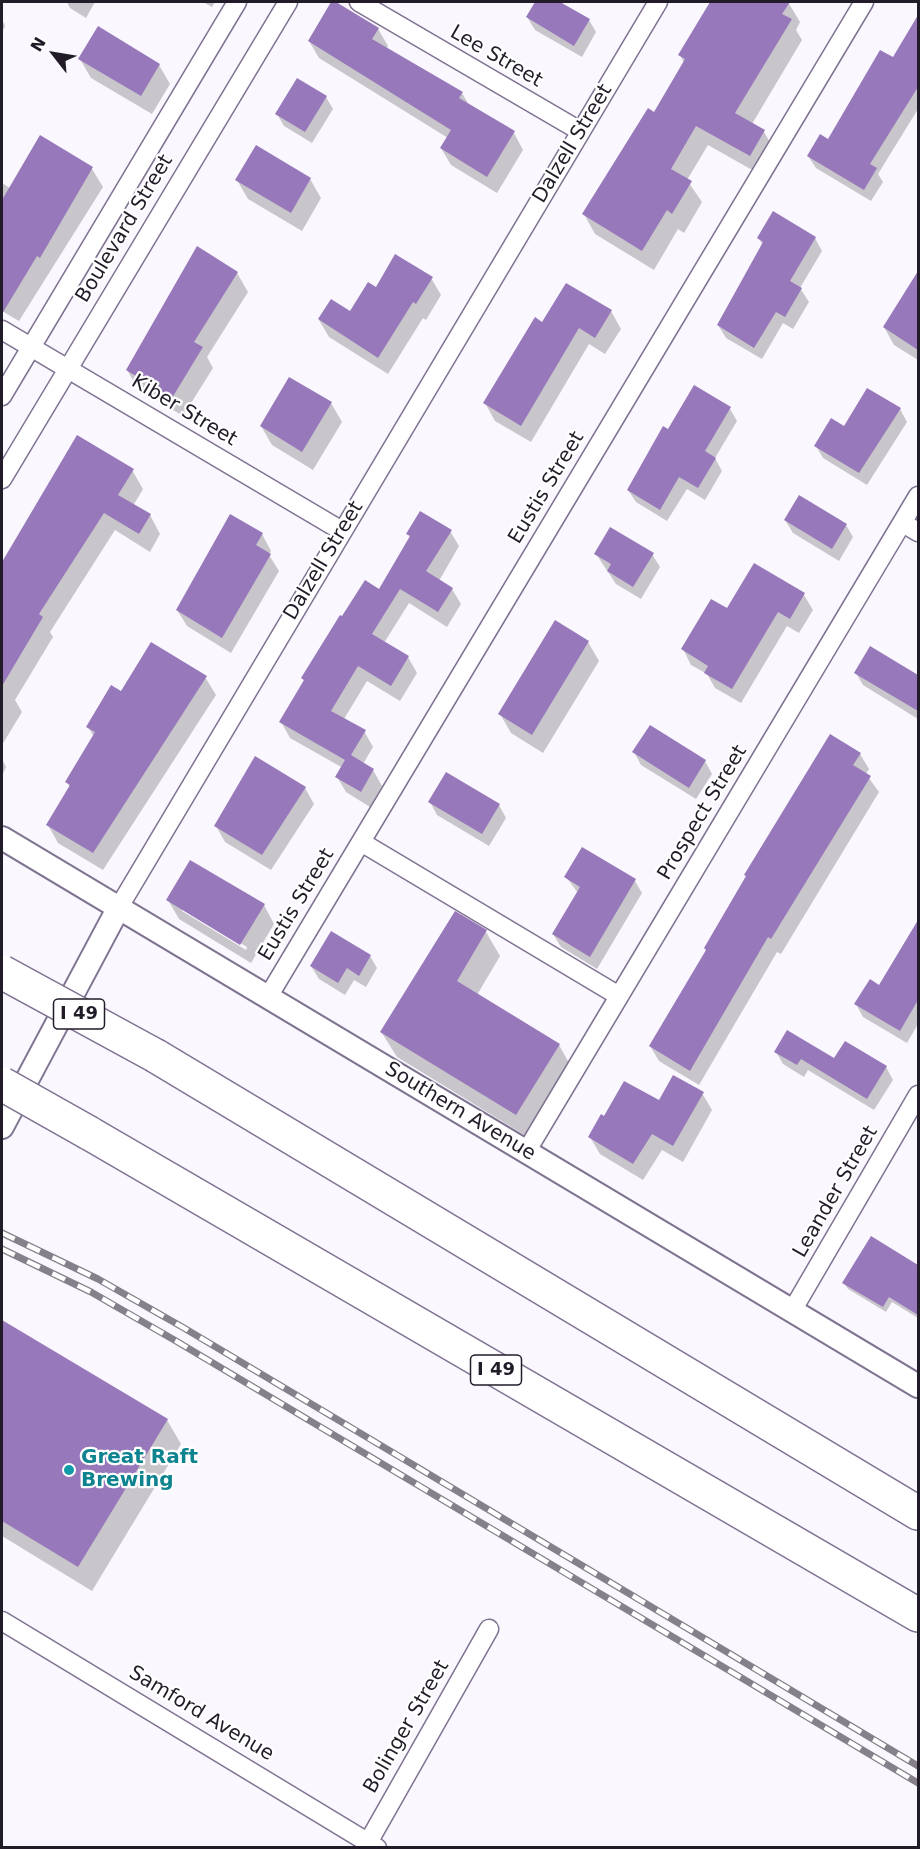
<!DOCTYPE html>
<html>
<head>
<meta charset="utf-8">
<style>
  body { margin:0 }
  #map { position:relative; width:920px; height:1849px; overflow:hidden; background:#faf7fe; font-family:"DejaVu Sans",sans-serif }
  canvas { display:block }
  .frame { position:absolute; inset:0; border:3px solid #221c29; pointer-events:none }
  .north { position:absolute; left:24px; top:24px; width:60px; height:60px; -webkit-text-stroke:4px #fff; paint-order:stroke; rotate:301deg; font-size:16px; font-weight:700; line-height:24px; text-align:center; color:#221c29 }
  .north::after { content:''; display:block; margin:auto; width:21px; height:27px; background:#221c29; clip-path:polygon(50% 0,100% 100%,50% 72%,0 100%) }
</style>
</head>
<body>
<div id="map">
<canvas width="920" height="1849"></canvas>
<div class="frame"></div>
<div class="north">N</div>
</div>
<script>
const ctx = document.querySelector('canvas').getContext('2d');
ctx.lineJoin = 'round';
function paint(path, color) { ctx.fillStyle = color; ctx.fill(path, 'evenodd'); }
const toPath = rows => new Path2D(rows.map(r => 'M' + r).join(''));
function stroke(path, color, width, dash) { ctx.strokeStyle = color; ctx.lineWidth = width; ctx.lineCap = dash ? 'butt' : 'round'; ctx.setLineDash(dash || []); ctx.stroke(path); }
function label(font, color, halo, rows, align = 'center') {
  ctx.font = font + ' "DejaVu Sans",sans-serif'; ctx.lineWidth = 4.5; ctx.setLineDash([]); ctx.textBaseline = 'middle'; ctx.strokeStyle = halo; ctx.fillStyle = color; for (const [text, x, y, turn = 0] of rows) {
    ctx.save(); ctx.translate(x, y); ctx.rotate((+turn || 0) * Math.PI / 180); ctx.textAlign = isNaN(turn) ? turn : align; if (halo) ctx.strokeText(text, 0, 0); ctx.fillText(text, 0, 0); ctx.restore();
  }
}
const shadow = toPath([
  [67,2,95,2,86,18,70,8],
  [203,2,215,2,212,7],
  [333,2,378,29,388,46,387,48,462,93,469,105,514,133,523,150,497,193,451,165,441,148,448,138,319,58,309,41],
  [536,2,557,2,589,20,596,32,582,57,535,30,527,17],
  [712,2,788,2,800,22,796,30,802,40,752,124,764,132,775,151,761,175,708,145,687,180,702,202,684,233,678,229,654,270,595,234,584,214,654,114,684,63,680,55],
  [918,18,918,109,878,174,883,182,871,201,816,168,808,156,828,141,894,59],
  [2,19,5,26,2,33],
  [80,59,159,65,170,84,152,114,91,78],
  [326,97,333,109,312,143,284,126,277,114],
  [41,138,92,169,103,187,19,321,2,311,2,183,10,188],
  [257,147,310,179,321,198,302,231,248,199,237,180],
  [759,238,815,238,822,251,800,288,809,302,793,329,783,323,762,359,726,338,718,325,763,246],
  [237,273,248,292,207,357,213,368,183,416,138,389,127,370],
  [918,273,918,360,894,345,884,327],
  [431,278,441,295,426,320,423,318,388,374,329,337,319,320,351,313,376,289],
  [611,311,621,329,605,354,589,344,531,442,495,421,485,403,543,324],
  [331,403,342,422,313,470,272,445,261,426],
  [730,409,737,421,715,458,722,471,705,500,687,489,667,521,636,502,628,490,669,431],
  [900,409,907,422,867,485,823,458,816,446],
  [77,437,132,470,143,489,133,506,150,515,160,534,150,552,115,530,50,632,53,637,15,700,22,712,2,745,2,565],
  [785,520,846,525,853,537,839,561,793,533],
  [450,531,459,546,439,581,452,589,461,604,447,627,409,603,384,643,408,657,417,673,400,701,367,681,344,719,364,731,373,747,363,764,373,770,382,786,370,807,346,792,337,777,343,768,290,738,281,722,305,682,302,678,343,618,379,591,411,539,408,534],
  [262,534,271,551,269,555,279,571,231,653,187,626,177,610],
  [596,554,652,554,660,567,641,599,616,584],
  [755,565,804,595,813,610,799,633,787,626,741,703,715,688,707,674,691,665,683,649,727,610],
  [588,642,599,661,543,753,511,733,500,714],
  [871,648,918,677,918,719,863,685,856,673],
  [205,677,216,695,103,870,58,843,48,825,70,788,67,782,94,737,88,727,122,693],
  [634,752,705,761,712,774,696,799,641,765],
  [860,754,869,769,866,774,879,792,781,954,777,952,699,1085,659,1061,650,1046],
  [2,759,6,767,2,776],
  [305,788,314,804,271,870,225,842,216,826],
  [430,802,499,805,506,818,489,846,437,815],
  [566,877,635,881,642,893,597,969,561,947,553,934,578,893],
  [168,900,264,905,274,924,251,963,179,919],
  [182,908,247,947,246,950,182,911],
  [455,913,486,932,500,956,477,995,559,1045,573,1070,531,1139,397,1057,382,1033],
  [910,936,918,941,918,1024,907,1043,863,1017,856,1004,880,987],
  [370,956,377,968,366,987,354,980,345,995,319,979,311,966],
  [776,1052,886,1067,893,1080,874,1110,808,1070,804,1077,783,1064],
  [702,1093,712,1110,683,1162,662,1150,643,1180,600,1154,590,1137,605,1118],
  [871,1238,918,1266,918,1318,892,1302,886,1312,848,1289,844,1283],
  [2,1321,167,1420,181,1444,92,1591,2,1536]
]);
const building = toPath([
  [331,2,336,2,379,28,372,39,463,92,459,98,515,131,487,177,440,148,451,130,308,41],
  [535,2,560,2,590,19,574,46,526,17],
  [710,2,790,2,782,14,792,19,735,113,765,130,750,156,696,126,671,169,692,181,672,214,667,210,642,251,582,214,648,108,654,112,685,59,678,55],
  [918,15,918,87,870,164,877,168,864,190,807,156,820,134,828,139,880,50,893,57],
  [98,26,160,64,141,96,78,59],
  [297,78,327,96,305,132,275,114],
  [40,135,93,167,40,258,37,256,2,314,2,200],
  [256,145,311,178,291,213,235,180],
  [773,211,816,237,790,281,802,288,785,317,776,312,754,348,717,325,763,242,757,238],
  [197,246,238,272,194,342,203,347,172,398,126,370],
  [395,254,433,277,416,304,413,302,378,358,318,319,331,299,350,311,368,282,376,287],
  [918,271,918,350,883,327],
  [566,283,612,310,595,338,579,328,521,426,483,403,535,317,542,322],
  [289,377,332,402,302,452,260,426],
  [694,385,731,407,705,451,716,458,698,488,679,477,660,510,627,490,663,426,668,429],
  [867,388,901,408,859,473,814,446,831,418,844,426],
  [77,435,134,469,118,495,151,514,139,534,104,513,39,614,43,617,2,686,2,562],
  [799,495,847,524,832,549,784,520],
  [420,511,452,530,426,571,453,588,438,612,400,589,372,634,409,656,391,686,358,666,331,711,366,730,351,755,374,769,361,792,335,777,345,760,279,722,304,680,301,678,340,615,342,616,365,580,379,589,410,536,406,534],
  [230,514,263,533,256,545,271,554,222,638,176,610],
  [610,527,654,553,633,587,607,571,611,564,594,554],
  [754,563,805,593,790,619,778,612,732,689,704,673,708,666,681,649,711,599,727,608],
  [555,620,589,641,532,735,498,714],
  [151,642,207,676,93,853,46,825,70,785,65,782,95,732,86,727,111,685,121,691],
  [870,646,918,675,918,711,854,673],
  [650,725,706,760,689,788,632,752],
  [830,734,861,753,853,765,871,776,771,939,768,937,690,1071,649,1046,706,950,704,948,746,876,744,875],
  [255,756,306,787,262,855,214,826],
  [446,772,500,804,482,834,428,802],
  [582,847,636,879,590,957,552,934,580,887,564,877],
  [190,860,265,904,240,945,166,900],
  [455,911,487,930,457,981,560,1044,516,1115,380,1032],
  [918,920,918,1000,900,1031,854,1004,870,979,879,985],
  [331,931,371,955,359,976,347,968,338,983,310,966],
  [787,1030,834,1058,845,1041,887,1066,867,1099,801,1059,797,1065,774,1052],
  [673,1075,704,1092,673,1146,652,1134,633,1164,588,1137,601,1114,604,1116,624,1081,659,1100],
  [871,1236,918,1265,918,1315,889,1297,883,1307,842,1283],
  [2,1320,168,1419,78,1567,2,1521]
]);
const minor = toPath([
  [359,2,580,131],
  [2,330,342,531],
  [2,396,237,2],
  [2,479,288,2],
  [903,523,918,532],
  [361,842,619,996],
  [119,907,658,2],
  [268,997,864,2],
  [526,1152,918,496],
  [792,1311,918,1095],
  [2,1621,377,1848],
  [365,1848,489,1629]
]);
const tertiary = toPath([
  [2,838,918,1386],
  [2,1127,119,907]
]);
const motorway = toPath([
  [156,1056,918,1513],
  [89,1133,918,1615]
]);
const rail = toPath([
  [2,1233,98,1279,184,1328,918,1766],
  [2,1249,91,1292,176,1341,918,1783]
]);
const motorwayBridge = toPath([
  [2,972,156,1056],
  [2,1084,89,1133]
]);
const markers = [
  [69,1470,6,"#0f9aa8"]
];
const shields = [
  [79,1014,51],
  [496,1370,51]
];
const shieldNames = [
  ["I 49",79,1014],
  ["I 49",496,1370]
];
const streetNames = [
  ["Lee Street",496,57,30],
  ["Dalzell Street",573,144,-59],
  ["Boulevard Street",125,229,-59],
  ["Kiber Street",184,411,31],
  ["Eustis Street",547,488,-59],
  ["Dalzell Street",324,561,-59],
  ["Prospect Street",703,813,-59],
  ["Eustis Street",297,905,-59],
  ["Southern Avenue",460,1112,31],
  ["Leander Street",836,1192,-60],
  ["Samford Avenue",201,1714,31],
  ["Bolinger Street",407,1727,-60]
];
const cultureNames = [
  ["Great Raft",81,1458],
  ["Brewing",81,1481]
];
paint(shadow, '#0003');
paint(building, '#9778ba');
stroke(minor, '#807291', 21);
stroke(tertiary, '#807291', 26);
stroke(motorway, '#807291', 36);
stroke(minor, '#fff', 18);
stroke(tertiary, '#fff', 22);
stroke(motorway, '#fff', 33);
stroke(rail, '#85808a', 7);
stroke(rail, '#fff', 4.5, [14]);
stroke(motorwayBridge, '#807291', 36, []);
stroke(motorwayBridge, '#fff', 33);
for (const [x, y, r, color] of markers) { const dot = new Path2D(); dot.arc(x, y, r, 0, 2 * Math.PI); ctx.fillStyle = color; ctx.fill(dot); stroke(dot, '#fff', 2); }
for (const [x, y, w] of shields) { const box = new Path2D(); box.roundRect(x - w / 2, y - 15, w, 30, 4.5); ctx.fillStyle = '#fff'; ctx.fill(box); stroke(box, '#221c29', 1.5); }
label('bold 18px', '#221c29', null, shieldNames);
label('20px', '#221c29', '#fff', streetNames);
label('bold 20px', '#0d838f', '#fff', cultureNames, 'left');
</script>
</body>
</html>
